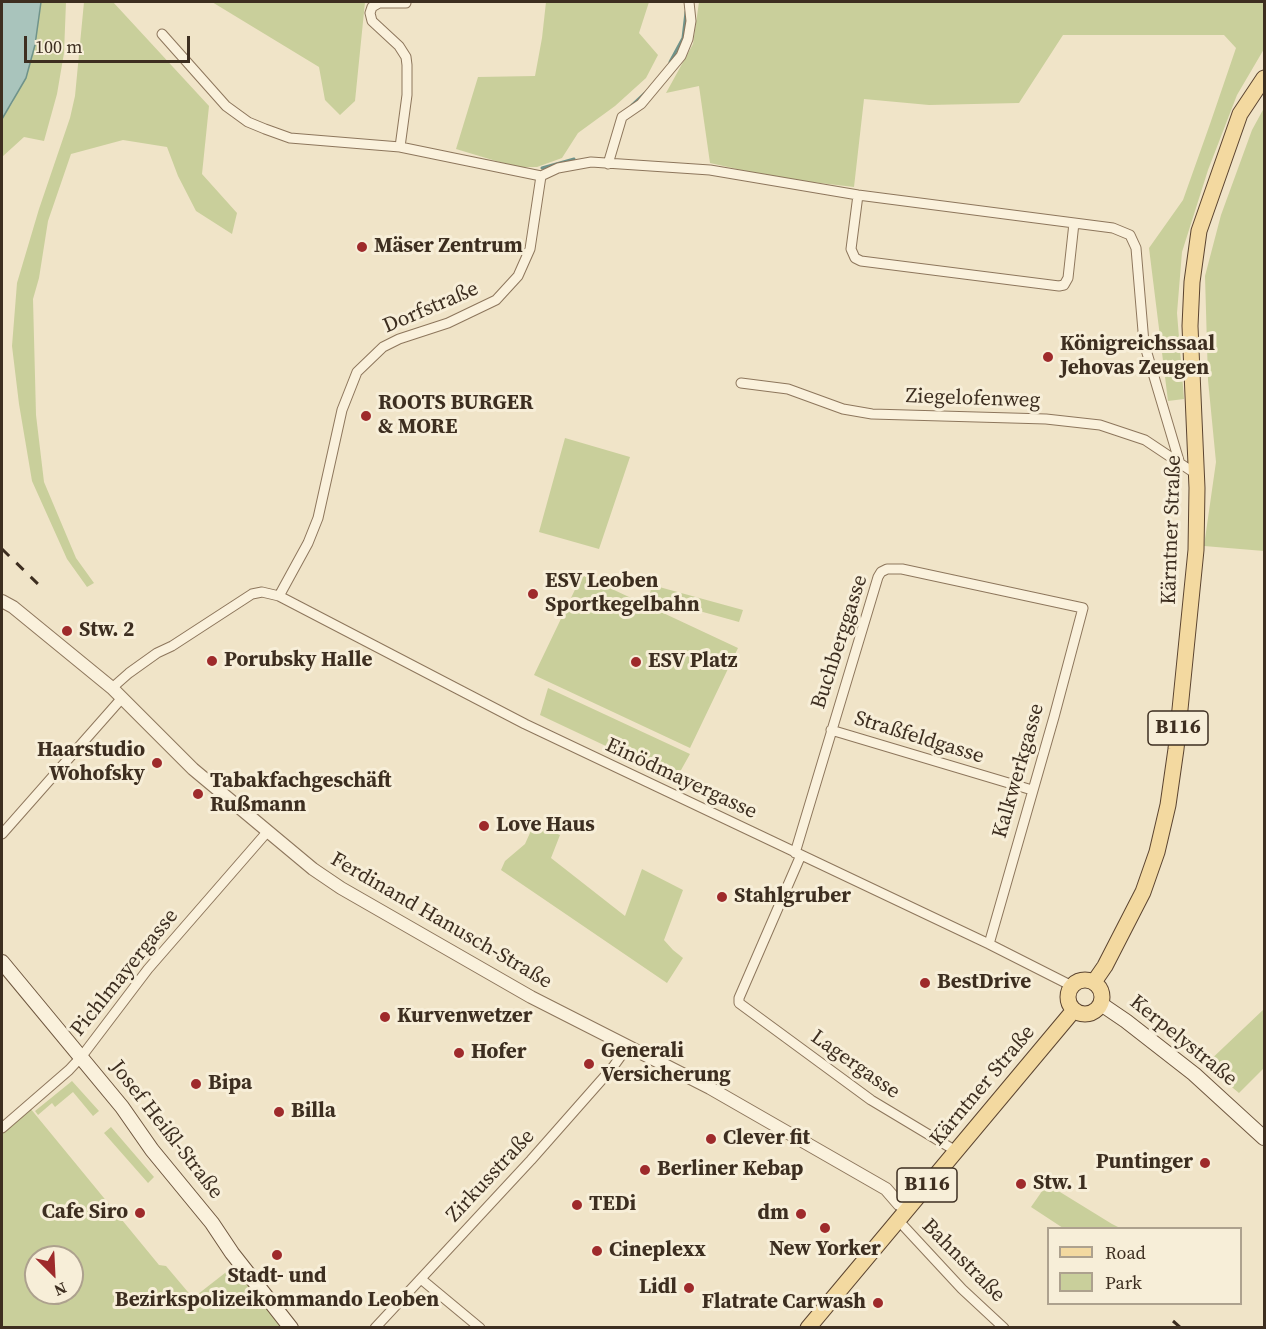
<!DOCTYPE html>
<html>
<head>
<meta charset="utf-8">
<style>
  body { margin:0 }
  #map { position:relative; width:1266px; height:1329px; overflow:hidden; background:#f0e4c8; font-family:"Source Serif 4",serif }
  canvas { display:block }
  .frame { position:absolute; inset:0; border:3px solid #3d2e20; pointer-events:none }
  .legend { position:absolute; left:1047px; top:1227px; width:195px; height:78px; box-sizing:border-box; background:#f7eed8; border:2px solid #ada18e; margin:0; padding:8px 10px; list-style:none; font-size:18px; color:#3d2e20 }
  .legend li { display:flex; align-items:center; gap:12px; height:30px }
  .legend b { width:30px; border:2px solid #ada18e }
  .north { position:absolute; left:24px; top:1245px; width:60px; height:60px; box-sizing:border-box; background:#f7eed8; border:2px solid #ada18e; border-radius:50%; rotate:156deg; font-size:16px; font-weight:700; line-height:24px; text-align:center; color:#3d2e20 }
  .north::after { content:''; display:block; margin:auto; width:21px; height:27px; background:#9e2a2b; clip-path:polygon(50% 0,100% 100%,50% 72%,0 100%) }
  .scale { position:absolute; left:24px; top:36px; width:166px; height:27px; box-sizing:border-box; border:3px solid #3d2e20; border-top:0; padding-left:8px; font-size:18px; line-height:21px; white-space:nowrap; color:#3d2e20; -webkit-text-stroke:4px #f7eed8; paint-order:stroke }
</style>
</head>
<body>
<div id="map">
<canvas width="1266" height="1329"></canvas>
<div class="frame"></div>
<ul class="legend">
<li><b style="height:8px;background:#f3d9a0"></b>Road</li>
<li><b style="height:16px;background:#c9cf9b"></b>Park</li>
</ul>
<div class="north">N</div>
<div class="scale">100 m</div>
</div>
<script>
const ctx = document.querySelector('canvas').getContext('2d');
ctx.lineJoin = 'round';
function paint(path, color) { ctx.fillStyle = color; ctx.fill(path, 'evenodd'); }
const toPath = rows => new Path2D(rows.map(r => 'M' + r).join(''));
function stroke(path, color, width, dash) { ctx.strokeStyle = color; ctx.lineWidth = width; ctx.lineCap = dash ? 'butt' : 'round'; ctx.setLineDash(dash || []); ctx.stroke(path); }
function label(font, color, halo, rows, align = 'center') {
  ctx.font = font + ' "Source Serif 4",serif'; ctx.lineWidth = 6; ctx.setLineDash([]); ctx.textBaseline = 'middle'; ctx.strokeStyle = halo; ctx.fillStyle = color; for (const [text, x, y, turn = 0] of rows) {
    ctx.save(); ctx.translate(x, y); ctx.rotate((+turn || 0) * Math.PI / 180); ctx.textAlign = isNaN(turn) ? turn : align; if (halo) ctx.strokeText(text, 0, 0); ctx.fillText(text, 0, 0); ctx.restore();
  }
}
const green = toPath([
  [41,2,66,2,64,53,57,94,44,141,24,137,2,157,2,119,13,102,35,45],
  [84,2,113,2,209,106,202,174,237,213,232,234,196,211,178,176,167,147,123,140,71,154,48,221,39,278,33,299,36,415,44,482,76,558,94,583,87,587,67,559,32,481,19,404,12,346,17,283,39,209,70,118,75,96],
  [212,2,365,2,355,101,340,115,325,100,319,67],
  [546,2,649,2,639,33,658,55,646,78,615,106,578,133,562,158,537,167,516,167,456,149,478,77,535,76,542,38],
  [699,2,1264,2,1264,49,1237,95,1208,170,1182,252,1177,313,1184,399,1168,401,1149,248,1183,200,1210,124,1236,48,1224,35,1063,35,1019,103,929,105,864,99,854,187,777,178,710,163,699,86,666,93,693,44],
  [1264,108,1264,551,1204,546,1216,462,1208,380,1205,276,1221,215,1252,130],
  [565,438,630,457,599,549,539,532],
  [582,575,738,648,690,748,534,675],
  [652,585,743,610,739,622,649,597],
  [548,688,690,754,676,779,540,715],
  [534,824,560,835,551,858,625,916,642,869,683,890,664,940,673,950,683,958,667,983,501,870,505,861,525,844],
  [1264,1009,1264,1068,1239,1093,1205,1065],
  [72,1081,99,1111,93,1116,73,1092,55,1107,52,1103,38,1115,35,1111],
  [30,1108,159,1265,166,1266,193,1298,239,1262,291,1327,2,1327,2,1133],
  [36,1257,72,1257,72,1293,36,1293],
  [111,1127,154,1177,148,1183,104,1133],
  [1047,1184,1112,1224,1120,1228,1063,1228,1031,1207]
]);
const water = toPath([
  [2,2,41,2,35,45,26,78,2,119,2,2]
]);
const stream = toPath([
  [670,62,683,38,686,12],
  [632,105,645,93],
  [542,168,574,159]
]);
const minor = toPath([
  [162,34,226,106,248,122,265,129,290,138,400,147,541,176],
  [400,147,407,95,407,65,406,57,399,46,372,21,370,13,372,7,379,3,406,3],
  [608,164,622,117,641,104,681,56,688,39,691,21,689,2],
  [858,195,851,249,855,258,861,261,1059,286,1064,285,1068,278,1074,223],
  [741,383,788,389,843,409,872,414,1046,419,1100,425,1145,440,1196,474],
  [279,596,525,724,989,944,1072,986],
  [112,688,129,673,157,653,172,646,252,594,262,592,279,596,308,543,318,518,342,410,357,372,383,347,399,339,448,323,496,300,518,276,530,249,541,176,558,168,591,162,710,170,858,195,1113,228,1130,235,1136,248,1144,343,1180,464],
  [831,730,1032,790],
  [2,834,122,698],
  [795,853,878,577,881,572,887,569,902,569,1083,608,1054,717,989,944],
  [801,855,739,998,739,1003,871,1100,956,1151],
  [2,1128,69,1070,82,1056,148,969,268,831],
  [898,1220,962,1289,1004,1328],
  [421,1279,480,1328],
  [375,1328,531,1160,613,1067,628,1046]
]);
const tertiary = toPath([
  [2,601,13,607,112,688,193,769,313,869,341,888,531,997,710,1088,886,1189,899,1204,907,1208]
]);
const secondary = toPath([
  [2,962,122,1107,152,1150,212,1223,232,1253,291,1328],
  [1101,1004,1126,1021,1194,1074,1264,1138]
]);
const primary = toPath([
  '1068 997a17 17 0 1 1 34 0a17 17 0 1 1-34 0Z',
  [1094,982,1105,966,1143,892,1157,852,1168,805,1176,749,1196,550,1197,488,1190,326,1192,282,1199,231,1240,114,1264,78],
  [808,1328,1074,1010]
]);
const rail = toPath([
  [2,549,39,585],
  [1173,1321,1181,1328]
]);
const markers = [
  [362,247,6,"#9e2a2b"],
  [1048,357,6,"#9e2a2b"],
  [366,416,6,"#9e2a2b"],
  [533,594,6,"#9e2a2b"],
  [67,631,6,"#9e2a2b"],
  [212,661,6,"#9e2a2b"],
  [636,662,6,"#9e2a2b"],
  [157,763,6,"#9e2a2b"],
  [198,794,6,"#9e2a2b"],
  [484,826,6,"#9e2a2b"],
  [722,897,6,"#9e2a2b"],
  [925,983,6,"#9e2a2b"],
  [385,1017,6,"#9e2a2b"],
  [459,1053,6,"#9e2a2b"],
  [589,1064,6,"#9e2a2b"],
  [196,1084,6,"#9e2a2b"],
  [279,1112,6,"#9e2a2b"],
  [711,1139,6,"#9e2a2b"],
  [1205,1163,6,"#9e2a2b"],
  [645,1170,6,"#9e2a2b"],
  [1021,1184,6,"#9e2a2b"],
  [577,1205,6,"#9e2a2b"],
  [140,1213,6,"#9e2a2b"],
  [801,1214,6,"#9e2a2b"],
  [825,1228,6,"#9e2a2b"],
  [597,1251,6,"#9e2a2b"],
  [277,1255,6,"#9e2a2b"],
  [689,1288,6,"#9e2a2b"],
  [878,1303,6,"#9e2a2b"]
];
const shields = [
  [1178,728,60],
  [927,1185,60]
];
const shieldNames = [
  ["B116",1178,728],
  ["B116",927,1185]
];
const poiNames = [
  ["Mäser Zentrum",374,247],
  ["Königreichssaal",1060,345],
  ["Jehovas Zeugen",1060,369],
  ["ROOTS BURGER",378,404],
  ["& MORE",378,428],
  ["ESV Leoben",545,582],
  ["Sportkegelbahn",545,606],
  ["Stw. 2",79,631],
  ["Porubsky Halle",224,661],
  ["ESV Platz",648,662],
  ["Haarstudio",145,751,"right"],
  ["Wohofsky",145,775,"right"],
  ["Tabakfachgeschäft",210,782],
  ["Rußmann",210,806],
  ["Love Haus",496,826],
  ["Stahlgruber",734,897],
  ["BestDrive",937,983],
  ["Kurvenwetzer",397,1017],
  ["Generali",601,1052],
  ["Versicherung",601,1076],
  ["Hofer",471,1053],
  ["Bipa",208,1084],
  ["Billa",291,1112],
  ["Clever fit",723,1139],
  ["Puntinger",1193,1163,"right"],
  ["Berliner Kebap",657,1170],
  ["Stw. 1",1033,1184],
  ["TEDi",589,1205],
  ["Cafe Siro",128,1213,"right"],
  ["dm",789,1214,"right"],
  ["New Yorker",825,1250,"center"],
  ["Cineplexx",609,1251],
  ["Stadt- und",277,1277,"center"],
  ["Bezirkspolizeikommando Leoben",277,1301,"center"],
  ["Lidl",677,1288,"right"],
  ["Flatrate Carwash",866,1303,"right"]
];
const streetNames = [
  ["Dorfstraße",431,308,-23],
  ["Ziegelofenweg",973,399,2],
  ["Kärntner Straße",1172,530,-88],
  ["Buchberggasse",840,642,-72],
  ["Straßfeldgasse",919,738,17],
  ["Kalkwerkgasse",1019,771,-74],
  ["Einödmayergasse",681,779,25],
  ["Ferdinand Hanusch-Straße",441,921,30],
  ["Pichlmayergasse",125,973,-51],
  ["Kerpelystraße",1183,1041,39],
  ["Lagergasse",855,1065,35],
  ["Kärntner Straße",983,1086,-50],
  ["Josef Heißl-Straße",166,1130,52],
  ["Zirkusstraße",491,1176,-47],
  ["Bahnstraße",963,1261,45]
];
paint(green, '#c9cf9b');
paint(water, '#a9c4bc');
stroke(water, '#6f938a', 1.5);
stroke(stream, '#6f938a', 3);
stroke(minor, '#8d765c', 11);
stroke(tertiary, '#8d765c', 14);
stroke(secondary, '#6f573f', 16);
stroke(primary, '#5b4430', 17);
stroke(minor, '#faf1dc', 9);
stroke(tertiary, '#faf1dc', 12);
stroke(secondary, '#faf1dc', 14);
stroke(primary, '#f3d9a0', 15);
stroke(rail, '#3d2e20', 3, [10, 10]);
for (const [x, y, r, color] of markers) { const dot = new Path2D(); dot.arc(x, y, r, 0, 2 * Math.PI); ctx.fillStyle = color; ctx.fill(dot); stroke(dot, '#f7eed8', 2); }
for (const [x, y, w] of shields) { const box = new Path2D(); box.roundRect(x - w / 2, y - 17, w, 34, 4.5); ctx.fillStyle = '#f7eed8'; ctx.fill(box); stroke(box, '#3d2e20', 1.5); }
label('bold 20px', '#3d2e20', null, shieldNames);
label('bold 21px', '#3d2e20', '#f7eed8', poiNames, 'left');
label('21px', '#3d2e20', '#f7eed8', streetNames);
</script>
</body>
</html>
